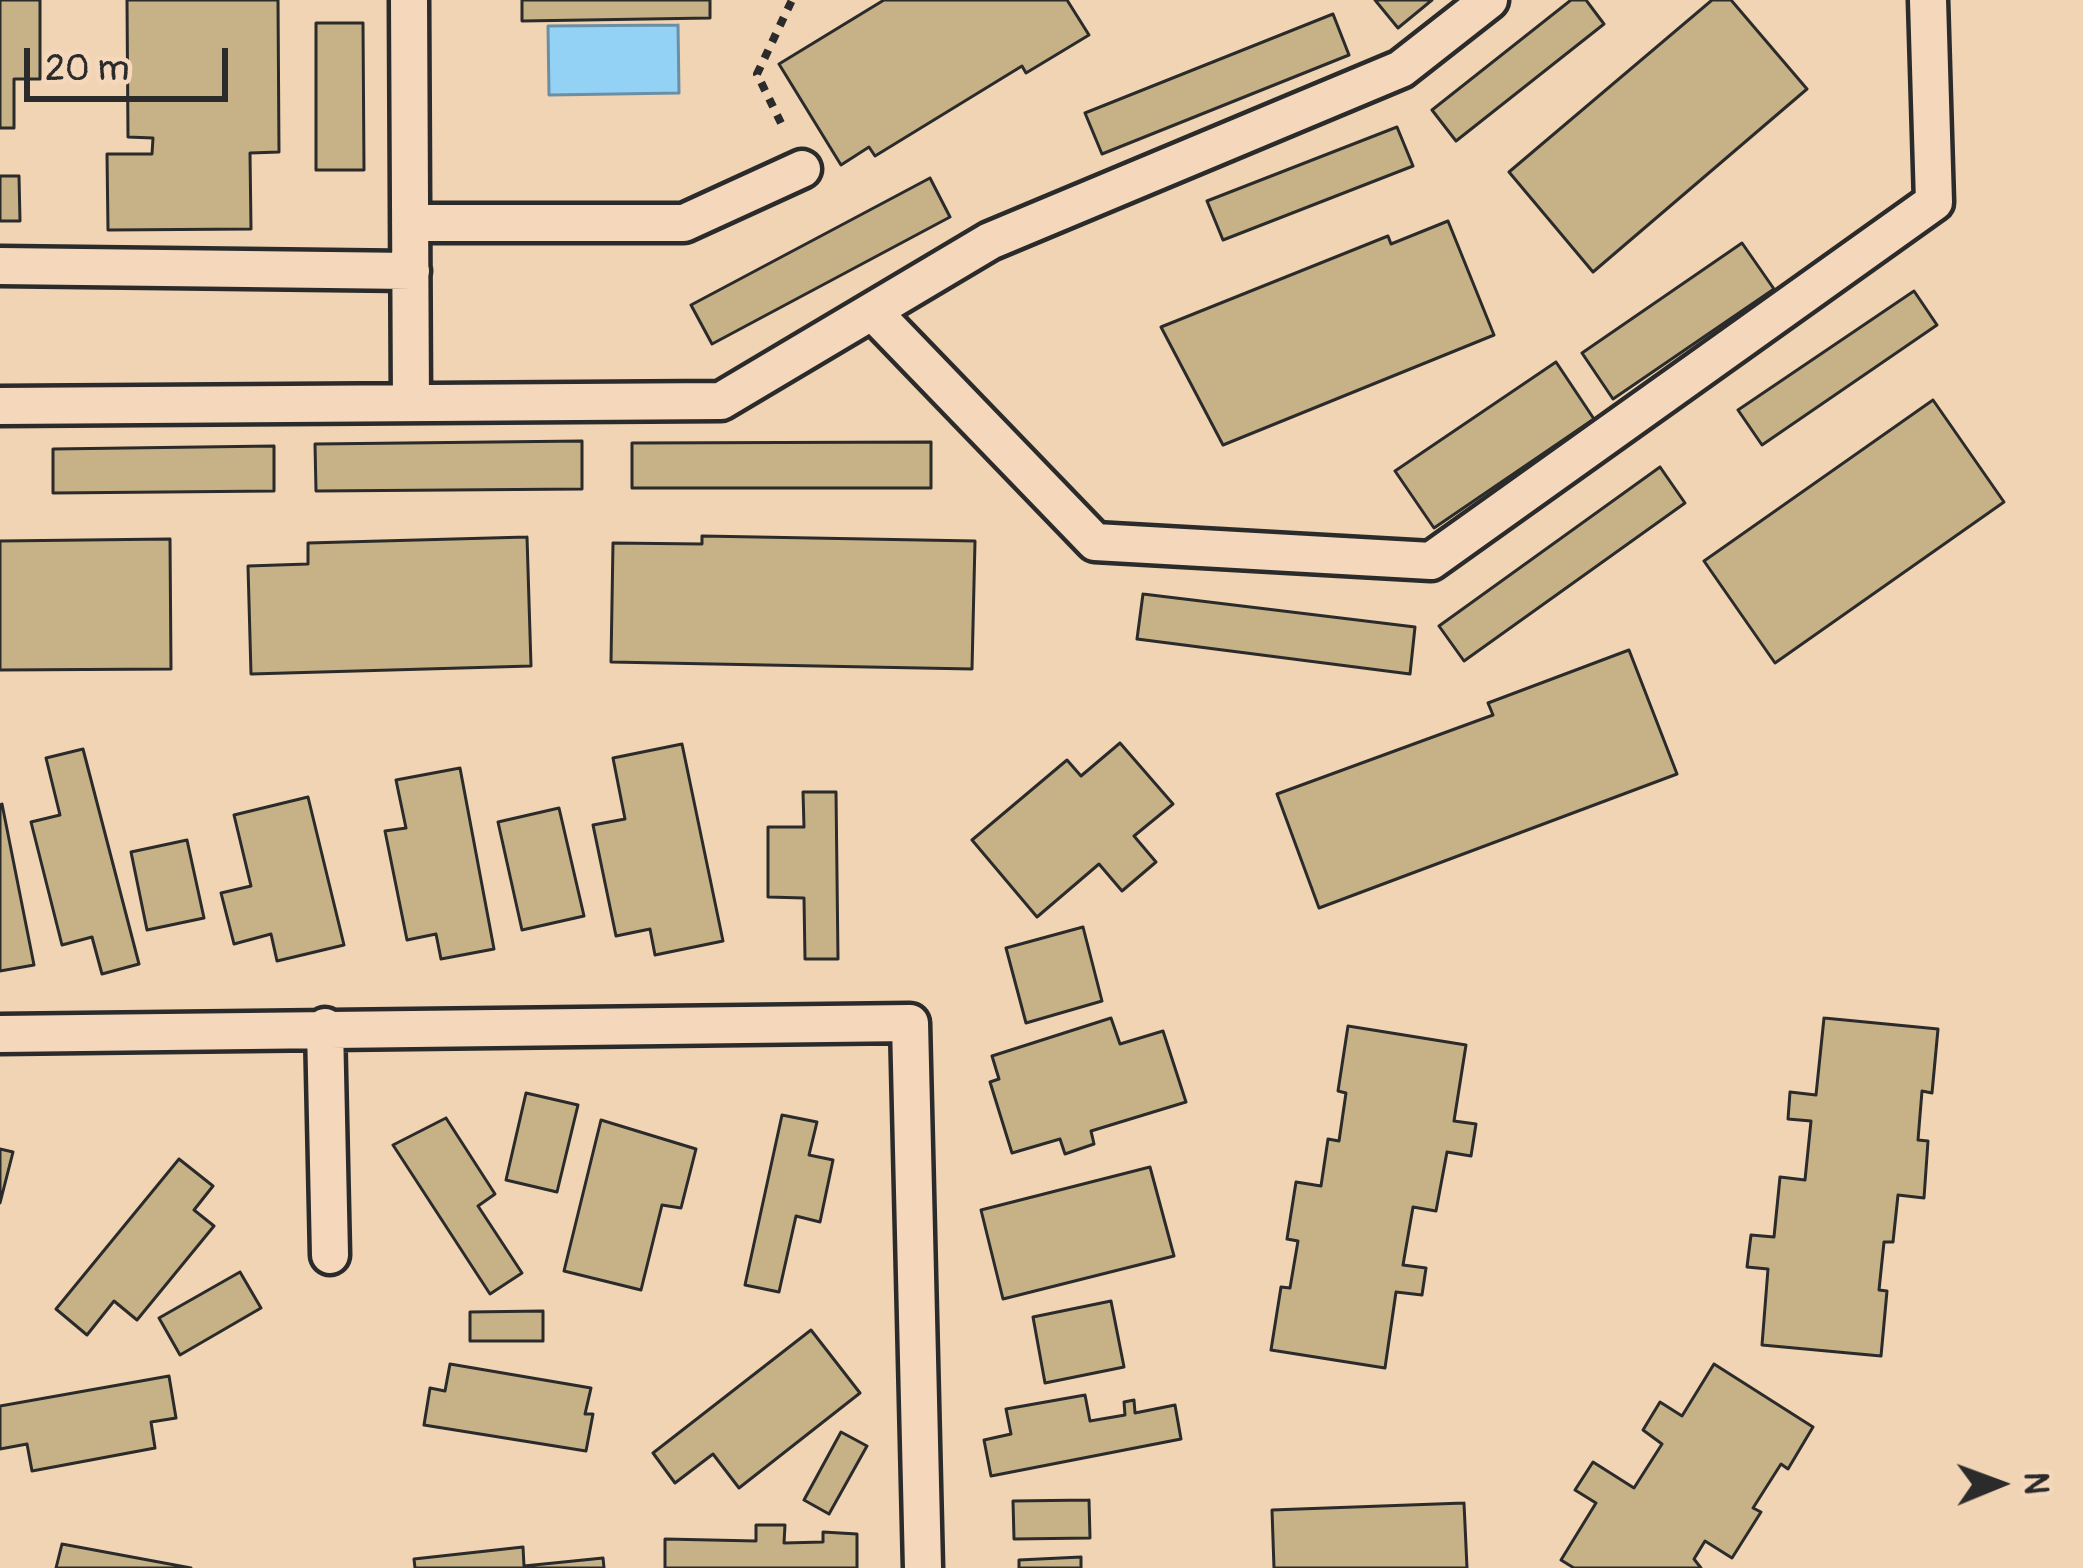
<!DOCTYPE html>
<html>
<head>
<meta charset="utf-8">
<style>
  body { margin:0 }
  #map { position:relative; width:2083px; height:1568px; overflow:hidden; background:#f0d4b3; font-family:Pangolin,sans-serif }
  canvas { display:block }
  .north { position:absolute; left:1939px; top:1424px; width:120px; height:120px; -webkit-text-stroke:9px #f5d8bb; paint-order:stroke; rotate:89deg; font-size:33px; font-weight:700; line-height:48px; text-align:center; color:#2b2b2b }
  .north::after { content:''; display:block; margin:auto; width:42px; height:54px; background:#2b2b2b; clip-path:polygon(50% 0,100% 100%,50% 72%,0 100%) }
  .scale { position:absolute; left:24px; top:48px; width:204px; height:54px; box-sizing:border-box; border:6px solid #2b2b2b; border-top:0; padding-left:15px; font-size:36px; line-height:42px; white-space:nowrap; color:#2b2b2b; -webkit-text-stroke:9px #f5d8bb; paint-order:stroke }
</style>
</head>
<body>
<div id="map">
<canvas width="2083" height="1568"></canvas>
<div class="north">N</div>
<div class="scale">20 m</div>
</div>
<script>
const ctx = document.querySelector('canvas').getContext('2d');
ctx.lineJoin = 'round';
function paint(path, color) { ctx.fillStyle = color; ctx.fill(path, 'evenodd'); }
const toPath = rows => new Path2D(rows.map(r => 'M' + r).join(''));
function stroke(path, color, width, dash) { ctx.strokeStyle = color; ctx.lineWidth = width; ctx.lineCap = dash ? 'butt' : 'round'; ctx.setLineDash(dash || []); ctx.stroke(path); }
const water = toPath([
  [678,25,679,93,549,95,548,26,678,25]
]);
const building = toPath([
  [0,0,40,0,40,79,14,79,14,128,0,128,0,0],
  [127,0,278,0,279,152,250,153,251,229,108,230,107,154,152,154,153,138,128,137,127,0],
  [522,0,710,0,710,18,522,21,522,0],
  [884,0,1067,0,1089,35,1026,73,1022,66,875,156,869,147,841,165,779,64,884,0],
  [1375,0,1432,0,1398,28,1375,0],
  [1571,0,1586,0,1604,24,1456,141,1432,110,1571,0],
  [1712,0,1731,0,1807,89,1593,272,1509,172,1712,0],
  [1333,14,1349,55,1102,154,1085,113,1333,14],
  [316,23,363,23,364,170,316,170,316,23],
  [1397,127,1413,166,1223,240,1207,201,1397,127],
  [0,176,19,176,20,221,0,221,0,176],
  [930,178,950,217,712,344,691,305,930,178],
  [1448,221,1494,335,1223,445,1161,327,1388,236,1391,244,1448,221],
  [1742,243,1774,289,1613,399,1582,353,1742,243],
  [1914,291,1937,325,1762,445,1738,410,1914,291],
  [1556,362,1594,419,1434,528,1395,471,1556,362],
  [1933,400,2004,502,1775,663,1704,561,1933,400],
  [582,441,582,489,316,491,315,444,582,441],
  [931,442,931,488,632,488,632,443,931,442],
  [274,446,274,491,53,493,53,449,274,446],
  [1660,467,1685,503,1464,661,1439,626,1660,467],
  [702,536,975,541,972,669,611,662,613,543,702,544,702,536],
  [527,537,531,666,251,674,248,566,308,564,308,543,527,537],
  [170,539,171,669,0,670,0,541,170,539],
  [1143,594,1415,627,1410,674,1137,639,1143,594],
  [1629,650,1677,774,1319,908,1277,794,1493,715,1488,703,1629,650],
  [1120,743,1173,804,1134,836,1156,862,1122,891,1099,864,1037,917,972,840,1067,760,1081,776,1120,743],
  [682,744,723,941,655,955,650,929,616,936,593,825,625,819,613,758,682,744],
  [83,749,139,964,102,974,92,937,62,945,31,822,60,815,46,758,83,749],
  [460,768,494,949,441,959,436,934,407,940,385,831,406,828,396,780,460,768],
  [803,792,836,792,838,959,805,959,804,898,768,897,768,827,804,827,803,792],
  [308,797,344,945,277,961,271,934,234,944,221,893,251,886,234,815,308,797],
  [2,804,34,965,0,971,0,805,2,804],
  [559,808,584,916,522,930,498,822,559,808],
  [187,840,204,918,147,930,131,852,187,840],
  [1083,927,1102,1001,1026,1023,1006,948,1083,927],
  [1111,1018,1120,1044,1163,1031,1186,1102,1091,1131,1094,1144,1065,1154,1060,1139,1012,1153,990,1082,999,1079,992,1056,1111,1018],
  [1824,1018,1938,1029,1932,1093,1922,1091,1918,1140,1928,1141,1924,1198,1898,1195,1893,1242,1884,1242,1879,1290,1887,1291,1881,1356,1762,1345,1768,1269,1747,1267,1751,1235,1774,1237,1780,1177,1805,1180,1811,1121,1788,1119,1790,1092,1816,1095,1824,1018],
  [1348,1026,1466,1045,1454,1121,1476,1124,1471,1156,1447,1152,1436,1211,1413,1207,1403,1265,1426,1268,1422,1295,1396,1292,1385,1368,1271,1350,1281,1287,1290,1288,1298,1241,1287,1239,1296,1182,1321,1186,1328,1139,1339,1141,1346,1093,1338,1091,1348,1026],
  [526,1093,578,1105,557,1192,506,1180,526,1093],
  [782,1115,817,1122,809,1155,833,1160,820,1222,796,1216,779,1292,745,1285,782,1115],
  [446,1118,495,1194,478,1206,522,1273,490,1294,393,1145,446,1118],
  [601,1120,696,1149,681,1208,662,1205,641,1290,564,1271,601,1120],
  [0,1149,13,1152,0,1203,0,1149],
  [179,1159,213,1186,194,1210,214,1226,137,1320,114,1301,87,1335,56,1309,179,1159],
  [1150,1167,1174,1256,1003,1299,981,1210,1150,1167],
  [240,1272,261,1308,180,1355,159,1318,240,1272],
  [1111,1301,1124,1367,1045,1383,1033,1317,1111,1301],
  [543,1311,543,1341,470,1341,470,1312,543,1311],
  [811,1330,860,1393,739,1488,713,1454,675,1483,653,1453,811,1330],
  [450,1364,591,1388,585,1414,593,1414,586,1451,424,1425,430,1388,445,1391,450,1364],
  [1714,1364,1813,1427,1788,1469,1781,1464,1753,1508,1761,1512,1732,1558,1705,1541,1694,1559,1701,1568,1574,1568,1561,1560,1596,1503,1575,1490,1593,1462,1634,1488,1662,1444,1643,1430,1660,1402,1682,1416,1714,1364],
  [169,1376,176,1418,151,1422,155,1448,32,1471,27,1444,0,1449,0,1406,169,1376],
  [1085,1395,1090,1421,1125,1415,1124,1402,1134,1400,1135,1413,1175,1405,1181,1439,991,1476,984,1440,1011,1434,1006,1409,1085,1395],
  [841,1432,867,1446,829,1514,804,1500,841,1432],
  [1089,1500,1090,1538,1014,1539,1013,1501,1089,1500],
  [1464,1503,1467,1568,1274,1568,1272,1510,1464,1503],
  [756,1525,785,1525,784,1543,823,1542,823,1532,857,1534,857,1568,665,1568,665,1539,756,1541,756,1525],
  [62,1544,191,1568,56,1568,62,1544],
  [523,1547,524,1566,603,1558,604,1568,415,1568,414,1559,523,1547],
  [1081,1557,1081,1568,1019,1568,1019,1560,1081,1557]
]);
const path = toPath([
  [781,123,757,74,792,0]
]);
const lane = toPath([
  [409,0,411,403],
  [410,223,684,223,802,169],
  [0,266,411,271],
  [874,313,1095,542,1431,561,1934,202,1928,0],
  [0,406,721,401,990,241,1401,69,1489,0],
  [325,1027,330,1255],
  [0,1034,910,1023,923,1568]
]);
paint(water, '#94d2f5');
stroke(water, '#6a8fa4', 3);
paint(building, '#c7b287');
stroke(building, '#2b2b2b', 3);
stroke(lane, '#2b2b2b', 45);
stroke(path, '#2b2b2b', 8, [9, 9]);
stroke(lane, '#f5d8bb', 36);
</script>
</body>
</html>
